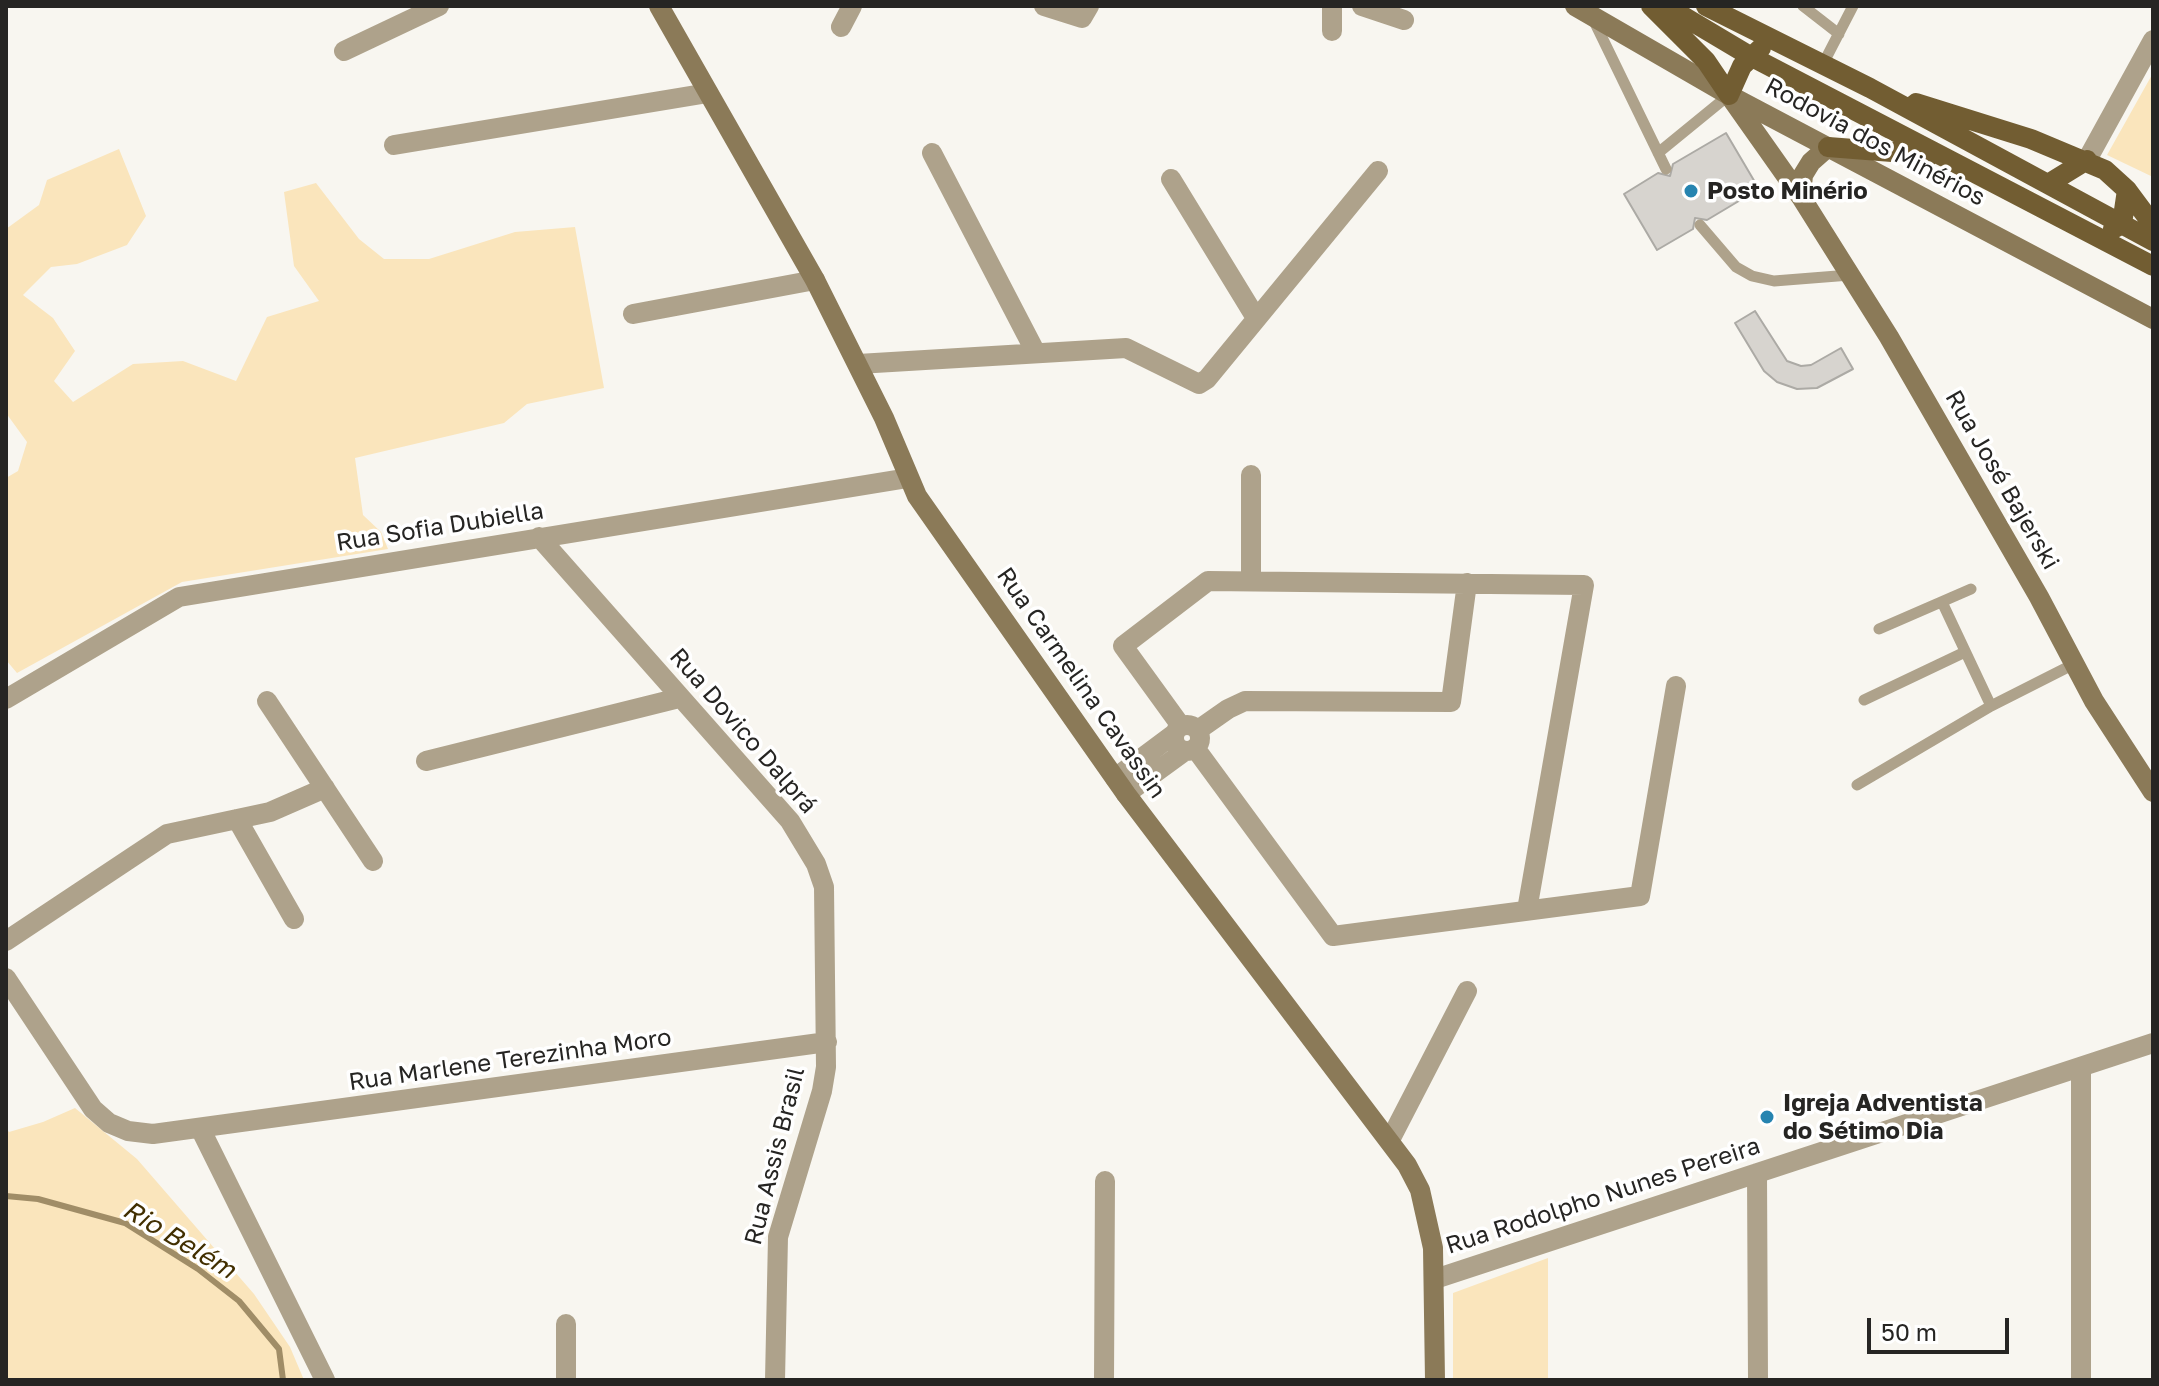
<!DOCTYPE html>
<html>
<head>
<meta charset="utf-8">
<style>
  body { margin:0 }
  #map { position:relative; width:2159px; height:1386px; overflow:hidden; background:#f8f6f0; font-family:"Golos Text",sans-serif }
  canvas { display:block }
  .frame { position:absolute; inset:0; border:8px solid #262523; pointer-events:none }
  .scale { position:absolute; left:1867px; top:1318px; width:142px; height:36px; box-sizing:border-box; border:4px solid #262523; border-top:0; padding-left:10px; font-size:24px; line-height:28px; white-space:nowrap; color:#262523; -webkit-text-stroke:6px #fff; paint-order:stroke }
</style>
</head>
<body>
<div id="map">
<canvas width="2159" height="1386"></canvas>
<div class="frame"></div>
<div class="scale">50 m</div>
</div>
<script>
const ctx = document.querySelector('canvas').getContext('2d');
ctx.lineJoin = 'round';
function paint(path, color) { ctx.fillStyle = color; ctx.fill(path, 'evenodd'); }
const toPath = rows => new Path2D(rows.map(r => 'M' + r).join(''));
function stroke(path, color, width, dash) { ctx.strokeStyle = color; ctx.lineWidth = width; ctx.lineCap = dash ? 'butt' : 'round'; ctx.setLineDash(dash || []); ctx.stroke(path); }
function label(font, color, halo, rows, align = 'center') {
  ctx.font = font + ' "Golos Text",sans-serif'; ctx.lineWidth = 7; ctx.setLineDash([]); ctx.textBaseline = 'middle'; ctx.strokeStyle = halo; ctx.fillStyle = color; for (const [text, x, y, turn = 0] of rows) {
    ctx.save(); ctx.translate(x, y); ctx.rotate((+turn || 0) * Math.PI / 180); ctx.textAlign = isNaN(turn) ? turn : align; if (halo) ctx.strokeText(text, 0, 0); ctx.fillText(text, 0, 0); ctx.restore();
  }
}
const green = toPath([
  [2153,73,2153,177,2107,155],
  [119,149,146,216,127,245,77,264,51,267,23,295,53,318,75,351,54,381,73,402,133,364,183,361,236,381,267,317,319,301,294,266,284,192,316,183,359,239,384,259,429,259,515,232,575,227,604,388,527,404,504,423,355,458,363,515,381,532,388,549,182,582,17,673,6,660,6,478,18,471,27,442,6,413,6,229,39,205,47,180],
  [75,1108,137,1159,254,1294,290,1347,304,1380,6,1380,6,1128,9,1132,43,1122],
  [1548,1258,1548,1380,1453,1380,1453,1293]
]);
const stream = toPath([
  [6,1196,38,1199,125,1223,198,1269,239,1301,279,1349,283,1380]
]);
const building = toPath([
  [1726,133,1759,189,1707,220,1695,218,1693,229,1657,250,1624,194,1658,173,1670,176,1673,164,1726,133],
  [1755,311,1787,361,1801,366,1811,365,1841,348,1853,369,1817,388,1797,389,1777,382,1764,371,1735,323,1755,311]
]);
const lane = toPath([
  [1803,6,1839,34],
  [1594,21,1666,169],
  [1823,64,1853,6],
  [1658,153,1729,95],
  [1700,225,1736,267,1752,276,1774,281,1850,275],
  [1942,602,1991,706],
  [1879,629,1971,589],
  [1864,700,1965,652],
  [1857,785,1991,706,2074,664]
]);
const street = toPath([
  [1044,6,1082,18,1089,6],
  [1362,6,1404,20],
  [841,27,852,6],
  [1332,31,1332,6],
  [344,51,439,6],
  [394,145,708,93],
  [932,153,1036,353],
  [2087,160,2153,40],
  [1171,179,1256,318],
  [633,314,815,280],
  [858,364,1126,348,1199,384,1207,379,1378,171],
  [539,537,790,821,816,864,824,887,826,1067,822,1091,778,1237,775,1380],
  [1251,581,1251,475],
  [6,699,179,597,908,478],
  [267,701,373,861],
  '1174 738a13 13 0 1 1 26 0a13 13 0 1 1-26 0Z',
  [1181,726,1123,646,1208,581,1584,585,1527,910],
  [1198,730,1228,709,1245,701,1451,702,1467,583],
  [1195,748,1333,936,1640,896,1676,686],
  [426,761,679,698],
  [1115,778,1174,734],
  [1126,794,1185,751],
  [237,819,294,919],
  [6,941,167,834,270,812,325,788],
  [6,978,93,1109,109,1123,128,1131,153,1134,827,1042],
  [2081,1067,2081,1380],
  [201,1130,325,1380],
  [1390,1140,1467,991],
  [1757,1173,1758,1380],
  [1435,1279,2153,1043],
  [566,1380,566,1324],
  [1104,1380,1105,1181]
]);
const secondary = toPath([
  [659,6,815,280,884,418,917,496,1126,794,1407,1165,1420,1190,1433,1248,1435,1380],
  [1575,6,1729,95,2153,319],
  [1729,95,1801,197,1889,337,2039,597,2094,701,2153,792],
  [1801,197,1803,175,1811,162,1828,147]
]);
const primary = toPath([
  [1651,6,1706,61,1729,95],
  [1666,6,1750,56,2153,266],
  [1706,6,1870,88,2153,241],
  [1729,95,1742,66,1761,48],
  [1916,103,2031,139,2105,170,2127,190,2122,224,2113,229],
  [1828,147,1931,155],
  [2048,184,2087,160],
  [2127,190,2153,225]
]);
const markers = [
  [1691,191,8,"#2684b0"],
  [1767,1117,8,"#2684b0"]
];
const streetNames = [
  ["Rodovia dos Minérios",1875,142,28],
  ["Rua José Bajerski",2002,480,60],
  ["Rua Sofia Dubiella",440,527,-9],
  ["Rua Carmelina Cavassin",1081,683,55],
  ["Rua Dovico Dalprá",743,731,49],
  ["Rua Marlene Terezinha Moro",510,1060,-8],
  ["Rua Assis Brasil",775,1156,-76],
  ["Rua Rodolpho Nunes Pereira",1603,1196,-18]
];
const poiNames = [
  ["Posto Minério",1707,191],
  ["Igreja Adventista",1783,1103],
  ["do Sétimo Dia",1783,1131]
];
const waterNames = [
  ["Rio Belém",179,1240,31]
];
paint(green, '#fae5bc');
stroke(stream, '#a08d67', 6);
paint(building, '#d7d4cf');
stroke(building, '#acaaa5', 2);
stroke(lane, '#aea28b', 11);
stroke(street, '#aea28b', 20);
stroke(secondary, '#8b7a58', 20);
stroke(primary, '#725d32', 20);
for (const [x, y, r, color] of markers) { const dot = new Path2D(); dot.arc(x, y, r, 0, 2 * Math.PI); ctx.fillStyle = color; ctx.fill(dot); stroke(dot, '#fff', 3); }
label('24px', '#262523', '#fff', streetNames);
label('bold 24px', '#262523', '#fff', poiNames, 'left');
label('italic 26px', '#422f01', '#fff', waterNames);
</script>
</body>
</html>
